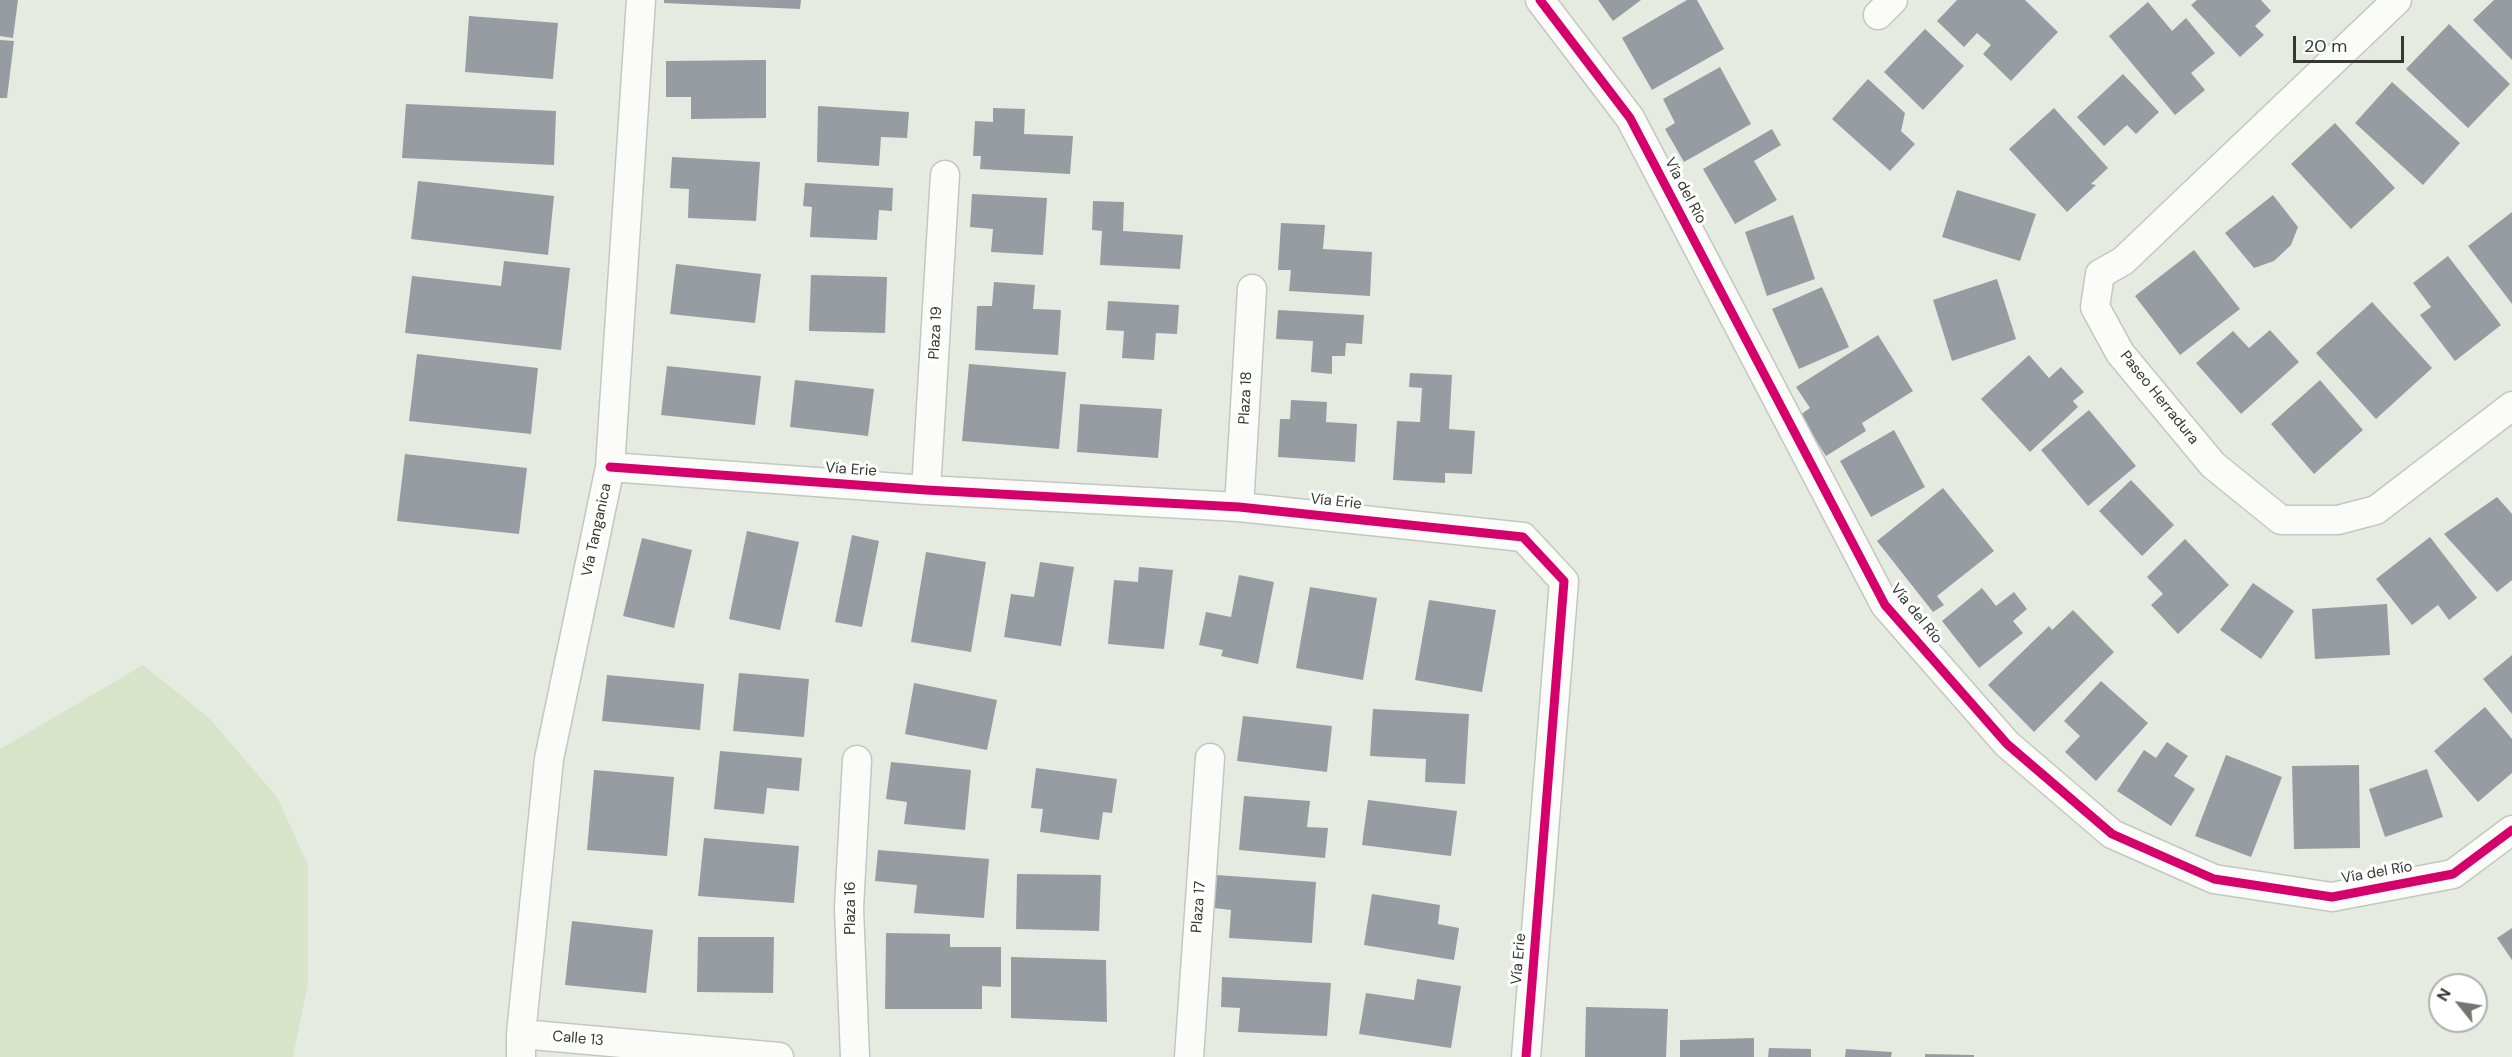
<!DOCTYPE html>
<html>
<head>
<meta charset="utf-8">
<style>
  body { margin:0 }
  #map { position:relative; width:2512px; height:1057px; overflow:hidden; background:#e6ebe1; font-family:"DM Sans",sans-serif }
  canvas { display:block }
  .north { position:absolute; left:2428px; top:973px; width:60px; height:60px; box-sizing:border-box; background:#fff; border:2px solid #afb0ad; border-radius:50%; rotate:300deg; font-size:16px; font-weight:700; line-height:24px; text-align:center; color:#363932 }
  .north::after { content:''; display:block; margin:auto; width:21px; height:27px; background:#74776f; clip-path:polygon(50% 0,100% 100%,50% 72%,0 100%) }
  .scale { position:absolute; left:2293px; top:36px; width:111px; height:27px; box-sizing:border-box; border:3px solid #363932; border-top:0; padding-left:8px; font-size:18px; line-height:21px; white-space:nowrap; color:#363932; -webkit-text-stroke:4px #fff; paint-order:stroke }
</style>
</head>
<body>
<div id="map">
<canvas width="2512" height="1057"></canvas>
<div class="north">N</div>
<div class="scale">20 m</div>
</div>
<script>
const ctx = document.querySelector('canvas').getContext('2d');
ctx.lineJoin = 'round';
function paint(path, color) { ctx.fillStyle = color; ctx.fill(path, 'evenodd'); }
const toPath = rows => new Path2D(rows.map(r => 'M' + r).join(''));
function stroke(path, color, width, dash) { ctx.strokeStyle = color; ctx.lineWidth = width; ctx.lineCap = dash ? 'butt' : 'round'; ctx.setLineDash(dash || []); ctx.stroke(path); }
function label(font, color, halo, rows, align = 'center') {
  ctx.font = font + ' "DM Sans",sans-serif'; ctx.lineWidth = 6; ctx.setLineDash([]); ctx.textBaseline = 'middle'; ctx.strokeStyle = halo; ctx.fillStyle = color; for (const [text, x, y, turn = 0] of rows) {
    ctx.save(); ctx.translate(x, y); ctx.rotate((+turn || 0) * Math.PI / 180); ctx.textAlign = isNaN(turn) ? turn : align; if (halo) ctx.strokeText(text, 0, 0); ctx.fillText(text, 0, 0); ctx.restore();
  }
}
const green = toPath([
  [143,665,210,719,277,797,308,865,308,983,293,1057,0,1057,0,749]
]);
const building = toPath([
  [0,0,18,0,13,38,0,36],
  [664,0,801,0,800,9,664,3],
  [1598,0,1641,0,1613,21],
  [1687,0,1697,0,1724,49,1652,90,1622,38],
  [1957,0,2025,0,2058,32,2011,81,1983,54,1991,45,1977,33,1964,47,1937,21],
  [2197,0,2261,0,2271,11,2255,26,2264,35,2240,57,2191,5],
  [2494,0,2512,0,2512,60,2473,20],
  [2148,2,2172,31,2186,18,2215,53,2191,73,2205,90,2175,115,2109,36],
  [469,16,558,23,553,79,465,72],
  [2449,24,2510,84,2468,128,2406,69],
  [1925,29,1964,66,1923,110,1884,72],
  [0,40,14,41,7,98,0,98],
  [766,60,766,118,691,119,691,97,666,97,666,61],
  [1720,67,1751,124,1684,162,1665,129,1675,123,1663,99],
  [2123,74,2159,112,2136,134,2127,125,2104,146,2077,117],
  [1868,79,1905,113,1901,131,1915,144,1890,171,1832,119],
  [2392,82,2460,143,2423,185,2355,123],
  [406,104,556,111,554,165,402,158],
  [818,106,909,112,907,138,881,137,879,166,817,162],
  [993,108,1025,109,1024,134,1073,136,1070,174,980,169,981,156,973,156,975,121,993,122],
  [2054,108,2108,168,2091,184,2096,185,2067,212,2009,149],
  [2335,123,2395,188,2351,229,2291,164],
  [1772,129,1781,145,1754,161,1777,200,1735,224,1703,169],
  [672,157,760,162,756,221,688,218,689,189,670,188],
  [418,181,554,196,548,255,411,239],
  [805,183,893,188,892,211,879,210,877,240,810,237,812,207,803,206],
  [1957,190,2036,214,2020,261,1942,237],
  [972,194,1047,198,1043,255,991,252,993,229,970,227],
  [2273,195,2298,227,2291,245,2274,261,2254,268,2225,233],
  [1093,201,1124,202,1123,231,1183,235,1180,269,1100,265,1102,231,1092,230],
  [2512,212,2512,304,2468,246],
  [1793,215,1815,279,1767,296,1745,232],
  [1281,223,1325,225,1323,249,1372,252,1370,296,1289,291,1291,270,1278,270],
  [2194,250,2240,309,2180,355,2135,296],
  [2448,256,2501,325,2455,361,2420,315,2431,307,2413,283],
  [504,261,570,268,561,350,405,333,412,276,501,286],
  [676,264,761,274,755,323,670,314],
  [811,275,887,277,885,333,809,331],
  [1997,279,2016,339,1952,361,1933,300],
  [994,282,1035,285,1033,309,1061,310,1058,355,975,350,977,306,992,306],
  [1822,287,1849,347,1799,369,1772,309],
  [1108,301,1179,305,1177,334,1156,333,1154,360,1122,358,1124,331,1106,330],
  [2372,302,2432,368,2376,419,2316,353],
  [1278,310,1364,315,1362,344,1346,343,1345,356,1332,356,1332,374,1311,372,1313,341,1276,339],
  [2270,330,2299,362,2241,414,2196,363,2233,331,2249,348],
  [1878,335,1913,391,1862,423,1866,431,1826,456,1800,415,1810,408,1796,387],
  [417,354,538,368,531,434,409,421],
  [2029,355,2049,378,2061,367,2084,392,2073,401,2078,407,2030,452,1981,399],
  [969,364,1066,372,1059,449,962,441],
  [667,366,761,376,755,425,661,415],
  [1410,373,1452,375,1449,429,1475,431,1472,474,1445,473,1445,483,1393,480,1397,421,1420,422,1422,388,1409,387],
  [795,380,874,389,868,436,790,427],
  [2320,380,2363,430,2314,474,2271,424],
  [1291,400,1327,402,1326,422,1357,424,1355,462,1278,457,1280,419,1290,419],
  [1080,404,1162,409,1158,458,1077,452],
  [2089,410,2136,466,2088,506,2041,450],
  [1894,430,1925,487,1871,517,1840,461],
  [405,454,527,468,519,534,397,521],
  [2131,480,2174,525,2142,556,2099,511],
  [1943,488,1994,551,1937,596,1944,605,1933,612,1877,541],
  [2497,497,2512,514,2512,580,2497,592,2444,534],
  [747,531,799,542,780,630,729,619],
  [852,535,879,541,862,627,835,622],
  [2430,537,2477,598,2449,620,2438,605,2412,625,2376,579],
  [642,538,692,550,674,628,623,616],
  [2185,539,2229,585,2178,634,2151,605,2163,594,2147,577],
  [926,552,986,562,971,652,911,642],
  [1040,562,1074,567,1061,646,1004,637,1011,594,1034,597],
  [1139,567,1173,570,1164,649,1108,644,1114,580,1138,582],
  [1239,575,1274,582,1258,664,1221,656,1223,650,1199,645,1206,612,1231,617],
  [2253,583,2294,611,2261,659,2220,630],
  [1310,587,1377,598,1363,680,1296,668],
  [1982,588,1996,606,2014,592,2027,609,2013,621,2023,633,1979,668,1942,621],
  [1429,600,1496,610,1482,692,1415,680],
  [2387,604,2390,655,2315,659,2312,609],
  [2073,610,2114,652,2034,732,1988,685,2049,626,2052,630],
  [2512,655,2512,714,2483,679],
  [739,673,809,679,804,737,733,731],
  [607,675,704,684,700,730,602,721],
  [2101,681,2148,723,2096,781,2065,752,2080,736,2064,721],
  [914,683,997,700,987,750,905,734],
  [2485,707,2512,739,2512,773,2478,802,2434,751],
  [1373,709,1469,714,1465,784,1425,782,1426,759,1370,756],
  [1243,716,1332,726,1327,772,1237,761],
  [2167,742,2188,756,2174,776,2195,789,2171,826,2117,791,2144,750,2156,758],
  [720,751,802,758,799,791,767,788,764,814,714,809],
  [2226,755,2282,777,2251,857,2195,836],
  [891,762,971,770,965,830,904,824,907,802,886,799],
  [2359,765,2360,848,2294,849,2292,766],
  [1036,768,1117,779,1112,813,1103,812,1099,840,1040,832,1043,809,1031,808],
  [2427,769,2443,817,2385,837,2369,789],
  [594,770,674,777,667,856,587,850],
  [1244,796,1310,801,1307,827,1328,828,1325,858,1239,850],
  [1368,800,1457,811,1451,856,1362,845],
  [704,838,799,846,794,903,698,896],
  [878,850,989,859,984,918,914,913,917,885,875,881],
  [1017,874,1101,875,1099,931,1016,929],
  [1216,875,1316,882,1312,943,1229,938,1231,910,1214,908],
  [1372,894,1440,905,1438,924,1459,928,1454,960,1364,945],
  [572,921,653,930,646,993,565,985],
  [2512,928,2512,960,2497,938],
  [886,933,950,934,950,947,1001,947,1001,987,982,986,982,1009,885,1009],
  [698,937,774,937,773,993,697,992],
  [1011,957,1106,960,1107,1022,1011,1018],
  [1222,977,1331,983,1327,1036,1238,1032,1240,1008,1221,1007],
  [1417,979,1461,986,1451,1048,1359,1034,1366,993,1414,1000],
  [1586,1007,1668,1009,1666,1057,1585,1057],
  [1754,1038,1754,1057,1680,1057,1680,1040],
  [1769,1048,1811,1049,1811,1057,1768,1057],
  [1846,1049,1892,1052,1891,1057,1845,1057],
  [1925,1054,1974,1055,1974,1057,1925,1057]
]);
const street = toPath([
  [1540,0,1630,118,1885,605,2007,744,2112,834,2214,879,2332,897,2453,874,2512,830],
  [2397,0,2123,261,2100,274,2095,307,2120,353,2213,465,2281,520,2338,520,2376,510,2512,406],
  [1878,15,1893,0],
  [610,467,926,490,1239,507,1523,537,1564,581,1526,1057],
  [926,490,945,175],
  [1239,507,1252,289],
  [521,1034,779,1057],
  [521,1057,521,1034,549,759,610,467,641,0],
  [855,1057,849,908,857,760],
  [1189,1057,1210,758]
]);
const cycleway = toPath([
  [1540,0,1630,118,1885,605,2007,744,2112,834,2214,879,2332,897,2453,874,2512,830],
  [610,467,926,490,1239,507,1523,537,1564,581,1526,1057]
]);
const streetNames = [
  ["Vía del Río",1685,191,62],
  ["Plaza 19",936,333,-87],
  ["Plaza 18",1246,398,-87],
  ["Paseo Herradura",2159,398,51],
  ["Vía Erie",851,470,4],
  ["Vía Erie",1336,502,6],
  ["Vía Tanganica",597,530,-78],
  ["Vía del Río",1916,614,51],
  ["Vía del Río",2377,873,-10],
  ["Plaza 17",1199,907,-86],
  ["Plaza 16",851,908,-90],
  ["Vía Erie",1519,959,-85],
  ["Calle 13",578,1039,5]
];
paint(green, '#d8e4ca');
paint(building, '#969ca1');
stroke(street, '#c3c7bf', 31);
stroke(street, '#fbfcfa', 28);
stroke(cycleway, '#d6006c', 9);
label('15px', '#363932', '#fff', streetNames);
</script>
</body>
</html>
